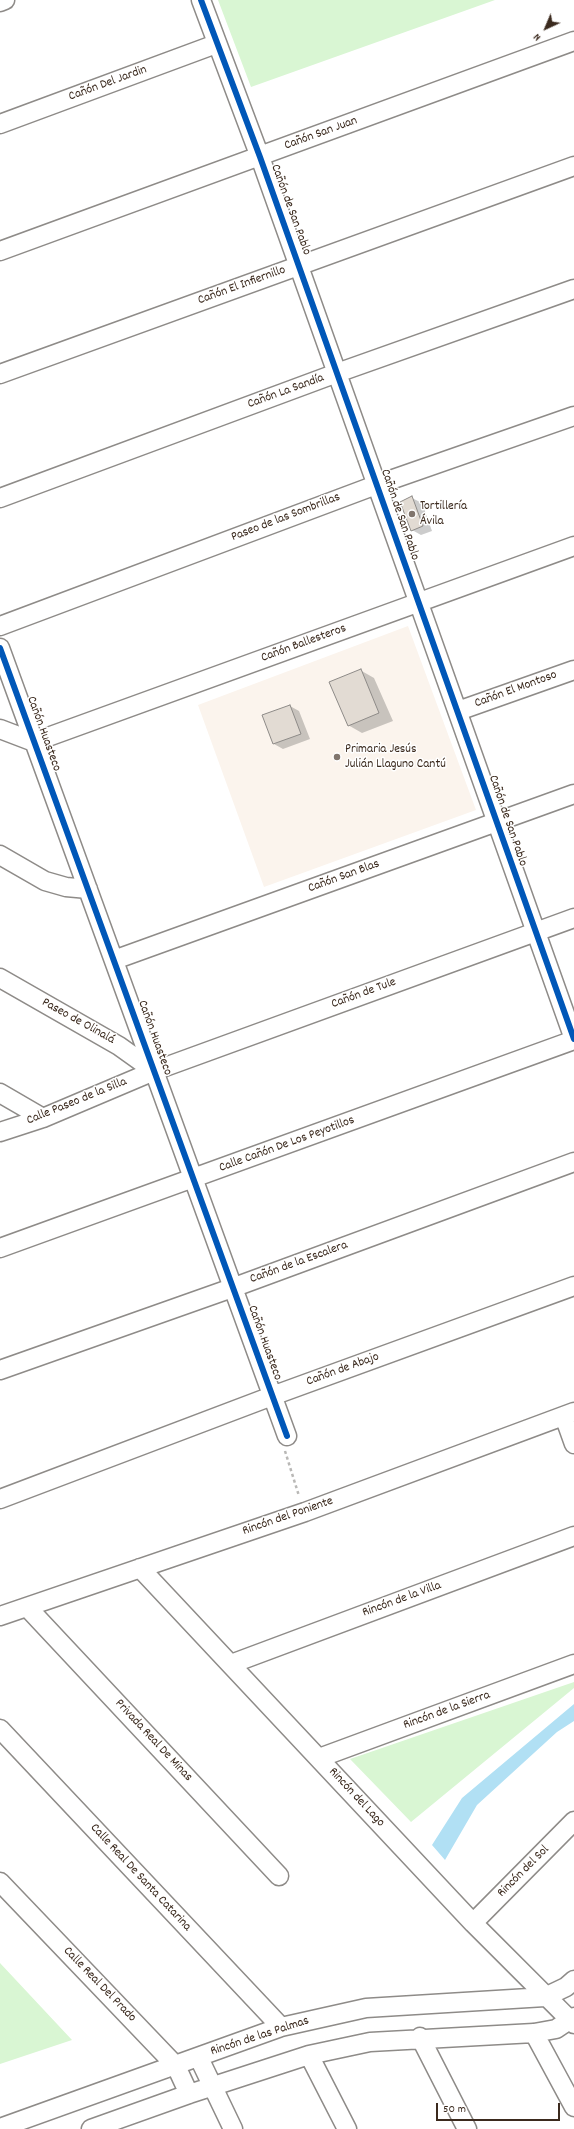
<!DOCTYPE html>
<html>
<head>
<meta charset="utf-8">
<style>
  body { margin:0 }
  #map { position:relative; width:574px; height:2129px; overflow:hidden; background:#fff; font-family:Dekko,sans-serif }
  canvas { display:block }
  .north { position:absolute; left:526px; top:8px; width:40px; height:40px; -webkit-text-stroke:3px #fff; paint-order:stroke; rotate:224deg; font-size:11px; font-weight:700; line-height:16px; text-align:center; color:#3b2a1e }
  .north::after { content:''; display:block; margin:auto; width:14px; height:18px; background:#3b2a1e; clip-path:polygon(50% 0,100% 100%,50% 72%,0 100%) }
  .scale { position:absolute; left:436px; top:2103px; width:124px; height:18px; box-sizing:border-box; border:2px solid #3b2a1e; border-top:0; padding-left:5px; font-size:12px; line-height:14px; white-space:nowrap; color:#3b2a1e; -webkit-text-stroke:3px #fff; paint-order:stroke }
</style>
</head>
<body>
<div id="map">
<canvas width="574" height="2129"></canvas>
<div class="north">N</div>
<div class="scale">50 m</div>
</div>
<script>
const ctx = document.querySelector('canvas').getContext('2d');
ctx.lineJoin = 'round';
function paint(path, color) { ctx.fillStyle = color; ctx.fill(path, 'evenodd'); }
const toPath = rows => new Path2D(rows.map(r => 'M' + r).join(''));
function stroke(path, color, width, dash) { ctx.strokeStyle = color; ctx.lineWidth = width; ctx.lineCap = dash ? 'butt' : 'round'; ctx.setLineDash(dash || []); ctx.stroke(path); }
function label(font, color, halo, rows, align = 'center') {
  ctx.font = font + ' Dekko,sans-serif'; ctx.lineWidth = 3; ctx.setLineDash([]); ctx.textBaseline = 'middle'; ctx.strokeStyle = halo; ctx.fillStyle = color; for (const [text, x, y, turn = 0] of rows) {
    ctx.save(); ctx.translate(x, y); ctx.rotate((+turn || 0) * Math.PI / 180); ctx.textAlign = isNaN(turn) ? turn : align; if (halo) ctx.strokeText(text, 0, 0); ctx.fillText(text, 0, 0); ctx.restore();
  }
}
const built = toPath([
  [408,626,476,810,264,887,198,705]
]);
const green = toPath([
  [218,0,495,0,251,87],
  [574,1682,574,1688,411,1822,350,1759],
  [0,1963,72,2040,0,2064]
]);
const water = toPath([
  [574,1704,574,1721,557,1732,477,1805,445,1860,432,1845,462,1798]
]);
const shadow = toPath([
  [412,498,422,503,432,531,421,535,412,530],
  [360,670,374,678,393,721,362,733,348,725],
  [290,706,299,711,310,739,283,749,274,744]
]);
const building = toPath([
  [412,496,423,526,411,531,400,502,412,496],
  [361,669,379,713,348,726,329,682,361,669],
  [290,705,301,734,273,744,262,715,290,705]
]);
const path = toPath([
  [285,1451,299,1496]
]);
const minor = toPath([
  [201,0,260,157,574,1039],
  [0,2,5,0],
  [0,124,216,44],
  [0,251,574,41],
  [0,374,574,166],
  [0,498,337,373,574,289],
  [0,626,376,485,574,416],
  [0,648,287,1436],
  [458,711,574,670],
  [0,729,34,742,574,546],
  [0,855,45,881,66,887,88,889],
  [114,960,574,794],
  [0,978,119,1046,154,1071],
  [0,1093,43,1118],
  [0,1132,43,1118,154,1071,574,918],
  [0,1248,574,1040],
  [0,1370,232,1288,574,1162],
  [564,1416,574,1444],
  [0,1499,272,1396,574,1286],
  [140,1568,473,1923,574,2024],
  [27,1607,279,1876],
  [0,1616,305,1512,574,1412],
  [231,1664,574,1536],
  [0,1729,281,2027],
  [319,1758,574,1664],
  [0,1882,176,2066,189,2094],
  [473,1923,574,1821],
  [534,2033,574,2107],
  [420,2037,467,2129],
  [309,2055,347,2129],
  [199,2058,233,2129],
  [0,2128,281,2027,366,2008,545,1997,566,1987,574,1980],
  [91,2129,189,2094,309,2055,370,2042,534,2033,556,2029,574,2017]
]);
const cycleway = toPath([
  [201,0,260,157,574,1039],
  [0,648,287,1436]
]);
const markers = [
  [412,514,4,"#80756d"],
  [337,757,4,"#80756d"]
];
const streetNames = [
  ["Cañón Del Jardin",108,84,-20],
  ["Cañón San Juan",321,134,-20],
  ["Cañón de San Pablo",290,210,70],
  ["Cañón El Infiernillo",242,286,-20],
  ["Cañón La Sandía",286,392,-20],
  ["Cañón de San Pablo",399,515,71],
  ["Paseo de las Sombrillas",286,518,-21],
  ["Cañón Ballesteros",304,644,-20],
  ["Cañón El Montoso",516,690,-20],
  ["Cañón Huasteco",43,734,70],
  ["Cañón de San Pablo",507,821,71],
  ["Cañón San Blas",344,877,-20],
  ["Cañón de Tule",364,994,-20],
  ["Paseo de Olinalá",78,1022,29],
  ["Cañón Huasteco",154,1038,70],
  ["Calle Paseo de la Silla",77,1102,-22],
  ["Calle Cañón De Los Peyotillos",287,1145,-20],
  ["Cañón de la Escalera",299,1263,-20],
  ["Cañón Huasteco",264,1343,70],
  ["Cañón de Abajo",343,1370,-20],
  ["Rincón del Poniente",288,1517,-19],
  ["Rincón de la Villa",402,1600,-20],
  ["Rincón de la Sierra",447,1711,-20],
  ["Privada Real De Minas",153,1741,47],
  ["Rincón del Lago",356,1798,47],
  ["Rincón del Sol",524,1872,-45],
  ["Calle Real De Santa Catarina",140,1878,47],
  ["Calle Real Del Prado",99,1985,46],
  ["Rincón de las Palmas",260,2037,-18]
];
const poiNames = [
  ["Tortillería",420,507],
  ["Ávila",420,522],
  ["Primaria Jesús",345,750],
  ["Julián Llaguno Cantú",345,765]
];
paint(built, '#fbf4ed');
paint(green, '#d9f6d3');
paint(water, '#b1e0f4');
paint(shadow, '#0003');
paint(building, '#e2dbd3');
stroke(building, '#8e8b88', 1);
stroke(minor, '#8e8b88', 21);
stroke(path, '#b9b8b6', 2.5, [3, 3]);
stroke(minor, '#fff', 18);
stroke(cycleway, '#0057b8', 6);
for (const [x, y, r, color] of markers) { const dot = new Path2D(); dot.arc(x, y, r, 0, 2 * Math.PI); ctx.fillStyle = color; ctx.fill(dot); stroke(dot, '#fff', 1.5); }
label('13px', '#3b2a1e', '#fff', streetNames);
label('13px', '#3b2a1e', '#fff', poiNames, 'left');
</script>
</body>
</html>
